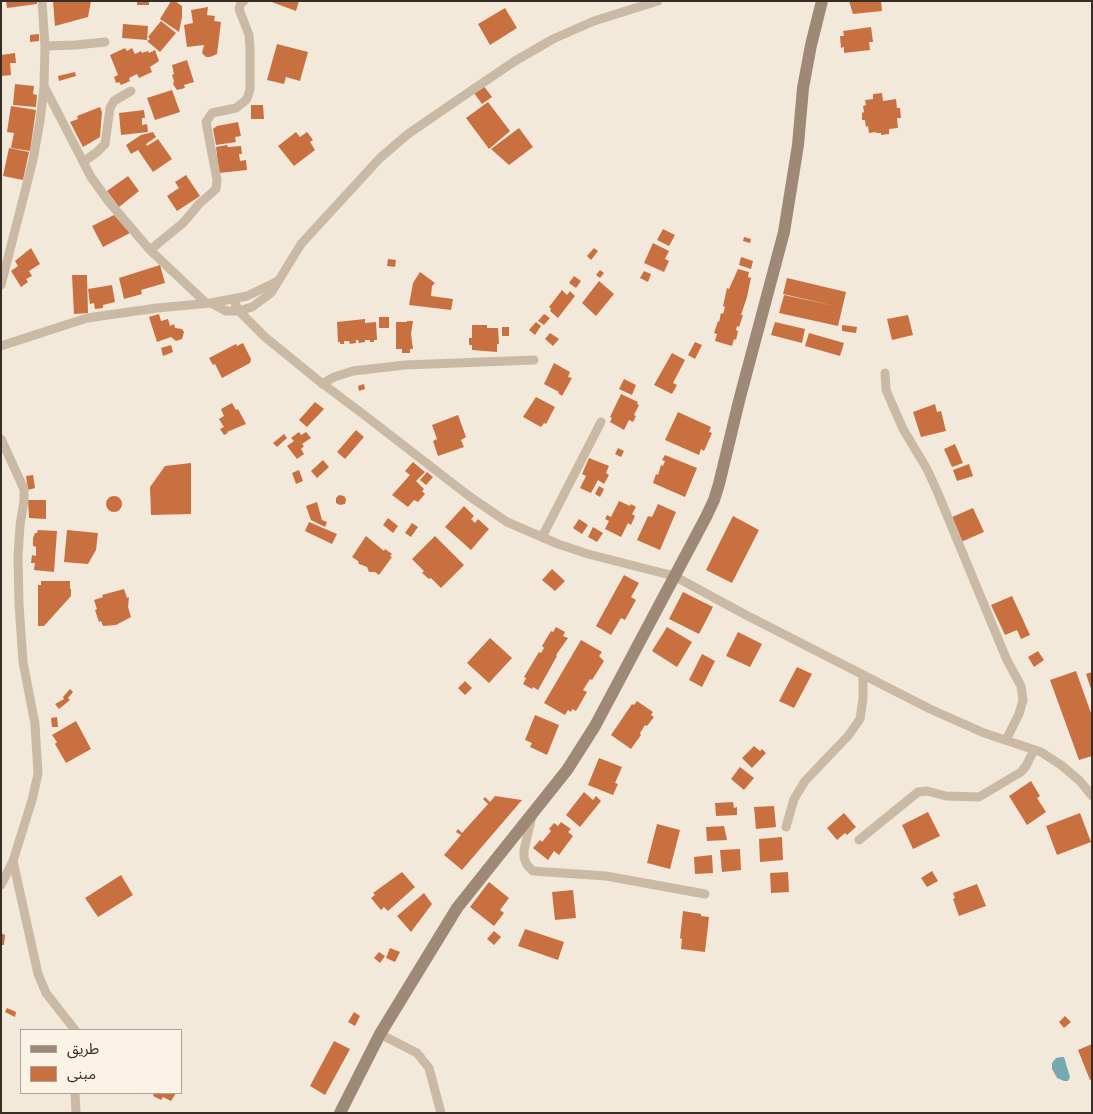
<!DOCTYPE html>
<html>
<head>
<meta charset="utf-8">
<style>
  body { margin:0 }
  #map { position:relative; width:1093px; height:1114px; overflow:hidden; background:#f2e9da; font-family:"Archivo Narrow","Noto Sans Arabic",sans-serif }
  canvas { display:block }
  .frame { position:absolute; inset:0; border:2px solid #362d27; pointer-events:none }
  .legend { position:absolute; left:20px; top:1029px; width:162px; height:65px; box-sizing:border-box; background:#faf3e6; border:1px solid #aca49a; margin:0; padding:6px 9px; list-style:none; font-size:15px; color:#362d27 }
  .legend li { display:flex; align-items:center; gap:10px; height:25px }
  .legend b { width:25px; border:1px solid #aca49a }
</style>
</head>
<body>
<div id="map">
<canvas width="1093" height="1114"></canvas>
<div class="frame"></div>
<ul class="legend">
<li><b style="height:6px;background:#9e8977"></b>طريق</li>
<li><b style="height:14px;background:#c97041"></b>مبنى</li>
</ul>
</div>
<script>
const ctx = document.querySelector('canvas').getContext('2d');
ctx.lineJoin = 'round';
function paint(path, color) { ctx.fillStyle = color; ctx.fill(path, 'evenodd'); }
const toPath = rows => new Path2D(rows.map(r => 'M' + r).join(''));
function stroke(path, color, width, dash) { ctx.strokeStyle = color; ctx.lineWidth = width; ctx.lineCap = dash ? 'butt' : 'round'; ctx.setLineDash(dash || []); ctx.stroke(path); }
const water = toPath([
  [1061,1057,1064,1057,1070,1077,1068,1081,1064,1081,1057,1078,1052,1069,1052,1063,1056,1058]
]);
const building = toPath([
  [6,1,37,1,37,4,7,8],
  [53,1,91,1,88,17,55,26],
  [137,1,149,1,149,5,137,5],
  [171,1,175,1,182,6,182,17,179,32,160,19],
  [269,1,299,1,296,11],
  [849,1,881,1,882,11,853,14],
  [208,7,207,15,215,16,214,21,221,22,217,54,210,57,206,57,202,53,204,45,187,47,184,25,193,23,191,10],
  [505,8,517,28,490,45,478,24],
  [161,21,176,33,160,52,147,41,150,39,148,37],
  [123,24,148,26,147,40,122,38],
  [871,27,873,42,869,42,870,50,844,53,844,47,841,48,840,36,844,36,843,31],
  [39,34,39,41,30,42,30,35],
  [277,44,308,52,300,81,286,77,284,84,267,80],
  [125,48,127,51,132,48,135,54,141,51,142,53,148,51,149,53,155,50,159,61,150,67,152,72,139,78,137,74,129,78,130,81,121,85,119,82,116,83,114,77,118,75,110,55],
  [15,53,16,63,10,63,11,75,1,76,1,55],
  [187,60,194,82,184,85,185,88,177,90,173,84,174,81,172,75,174,74,172,65],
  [75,72,76,76,59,81,58,76],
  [15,84,34,86,33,94,37,95,36,107,13,105],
  [483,85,492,97,482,104,474,93],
  [172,90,180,112,155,120,147,98],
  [882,93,883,101,896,99,897,108,900,108,901,118,897,118,898,128,889,129,889,134,881,135,881,133,876,133,876,132,869,133,868,126,866,127,865,120,862,120,862,113,864,112,863,106,866,105,865,100,873,99,873,94],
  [488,102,510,131,489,149,466,118],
  [251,105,263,105,264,119,251,119],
  [11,106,36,110,30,151,11,148,14,133,7,132],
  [100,107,102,112,100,137,83,147,70,122,78,119,77,116],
  [144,110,145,118,142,118,142,125,147,124,148,132,121,135,119,113],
  [238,122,241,136,235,137,236,142,216,145,213,129,217,126],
  [519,128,533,147,509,165,491,149],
  [153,132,156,137,146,144,147,146,158,139,172,159,153,172,138,150,131,154,126,145,141,135],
  [296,132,300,137,307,132,313,140,310,142,315,150,294,166,278,146],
  [227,145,228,147,241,146,242,154,239,154,240,161,246,160,247,170,219,173,216,147],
  [9,148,29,152,23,180,3,176],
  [186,175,200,196,177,211,167,196,179,188,175,182],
  [128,176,139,191,119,207,107,191],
  [114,215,130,233,103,247,92,226],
  [663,229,675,235,669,246,657,240],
  [744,237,751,239,750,243,743,241],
  [653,243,669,251,665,259,669,261,664,272,644,263],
  [31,248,40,264,29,271,32,276,26,279,28,282,21,287,11,271,18,266,15,261],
  [594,248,598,251,591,260,587,256],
  [741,257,753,261,751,269,739,265],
  [388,259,396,260,395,267,387,266],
  [160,265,165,283,141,290,142,294,124,299,119,278],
  [738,269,749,272,748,277,751,278,747,297,741,315,743,315,739,327,737,326,736,330,738,331,736,340,734,339,732,346,715,341,717,334,714,333,718,321,719,322,721,313,723,314,725,307,723,306,727,288,729,289],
  [600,270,604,273,600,278,596,275],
  [644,271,651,274,648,282,640,278],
  [420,272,435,283,432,286,431,296,453,299,451,310,409,305,413,283],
  [72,275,87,275,88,313,74,314],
  [574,276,581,281,576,288,569,283],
  [787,278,846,292,838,326,779,313,784,295,835,306,783,294],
  [599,281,614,294,596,316,582,303],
  [112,285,115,302,103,305,103,308,95,309,94,303,90,304,88,289],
  [562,290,567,295,570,291,575,296,558,318,550,311,551,309,549,307],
  [159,314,161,321,168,319,170,326,174,324,175,328,182,329,184,332,182,339,176,341,171,337,157,342,149,317],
  [544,314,550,318,544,325,538,321],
  [908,315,913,335,892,340,887,319],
  [379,317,389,317,389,328,379,328],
  [365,319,365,323,376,322,377,340,374,340,374,342,370,342,370,340,365,340,365,342,359,343,358,340,356,340,356,343,350,344,349,341,344,341,344,344,340,344,340,342,338,342,337,322],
  [407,321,413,321,411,334,413,349,410,349,410,353,402,353,402,349,396,349,396,322,407,322],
  [536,322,541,326,535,335,529,330],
  [775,322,805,329,802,343,771,335],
  [472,325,487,325,487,328,498,328,499,344,497,344,497,352,472,350,472,345,469,345,469,338,472,338],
  [842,325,857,327,856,333,842,331],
  [502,327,509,327,509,336,502,336],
  [550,333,559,339,553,346,545,339],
  [809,333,844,343,840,356,805,346],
  [695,342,702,345,695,359,688,355],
  [243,343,251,359,250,363,222,378,215,364,213,365,209,358,236,344,237,346],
  [171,345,173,352,163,356,161,348],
  [672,353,685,360,673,383,677,385,672,394,654,385],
  [554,363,570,372,568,377,572,378,562,396,558,393,559,392,544,384],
  [624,379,636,385,632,395,619,389],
  [364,384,365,389,359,391,358,386],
  [621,394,638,402,637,404,639,405,634,415,636,416,633,422,629,420,624,430,610,422,612,418,610,417],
  [536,397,555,407,546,424,544,423,541,427,523,417],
  [315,402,324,409,307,427,299,420],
  [232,403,236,410,238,409,246,424,227,432,228,433,224,435,220,429,224,427,219,419,224,416,221,409],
  [935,404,937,412,941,411,946,431,921,437,913,412],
  [678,412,711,427,709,432,712,433,704,451,701,449,699,455,665,440],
  [458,415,466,437,461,440,464,447,438,456,433,441,437,439,432,425],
  [356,430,364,437,345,459,337,452],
  [299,432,301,435,306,432,311,438,302,444,304,446,301,449,304,454,297,459,287,446,294,441,291,438],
  [284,434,287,438,277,447,273,443],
  [955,444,963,463,952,467,944,449],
  [618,448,624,451,621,457,615,454],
  [665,455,697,468,685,497,653,483,656,474,658,475,661,465,663,466,665,461,662,460],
  [589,458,609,466,606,473,609,475,604,484,598,480,591,493,580,488,586,476,582,474],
  [323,460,329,467,317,478,311,471],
  [413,462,425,472,416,481,424,489,422,491,425,494,418,502,414,500,408,507,392,495,410,475,405,471],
  [191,463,191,514,151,515,150,487,165,466],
  [969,464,973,476,957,481,953,470],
  [299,470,303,481,296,484,292,473],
  [427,472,433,477,426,485,420,480],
  [33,475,35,488,28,490,26,476],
  [599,486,604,489,600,497,595,494],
  [339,495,344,496,346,499,345,504,340,505,336,503,336,498],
  '106 504a8 8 0 1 1 16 0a8 8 0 1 1-16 0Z',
  [28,500,46,500,46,519,29,518],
  [619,501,630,506,631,504,636,507,632,514,635,516,631,525,628,523,621,537,605,529,609,521,605,519,607,515,611,517],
  [317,502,322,520,327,522,325,527,311,520,306,506],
  [658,504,676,512,660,550,637,540,648,516,652,517],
  [464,506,474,516,471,519,475,523,478,519,489,529,471,550,445,527],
  [973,508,984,532,961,542,950,518],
  [733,516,759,530,732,583,706,570],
  [388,518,398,526,393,533,383,525],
  [579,519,588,525,582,534,573,528],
  [309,522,337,534,332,544,305,531],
  [412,523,418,527,411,537,405,533],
  [593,527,603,533,597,542,588,537],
  [38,530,57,531,54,572,34,570,35,563,31,563,32,555,36,556,36,547,33,546,33,538,35,533,37,533],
  [67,530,98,533,96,550,88,564,64,562],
  [366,536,384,551,385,549,392,554,390,556,392,557,379,575,375,572,369,572,367,567,359,564,358,561,352,557],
  [435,536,464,565,441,588,431,578,429,579,422,573,424,571,412,559],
  [552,569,565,581,555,591,542,580],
  [624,575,639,583,631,597,636,600,625,620,621,618,611,635,596,626],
  [41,581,70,581,70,589,71,589,71,596,44,626,38,626,38,585,41,585],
  [124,589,127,598,129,597,128,607,131,617,116,625,103,626,101,621,99,622,95,610,97,609,94,600,103,597,102,595],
  [683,592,713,607,699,634,669,619],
  [1012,596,1030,635,1021,639,1017,630,1005,635,991,605],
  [556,627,565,632,563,636,568,638,556,655,557,656,538,690,533,687,532,689,523,684,526,678,524,677,539,652,541,653,544,648,542,646,551,631,553,632],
  [667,627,692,642,677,667,652,651],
  [738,632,762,644,750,667,726,656],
  [490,638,512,658,489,683,467,663],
  [581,640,602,652,599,656,604,661,592,680,590,679,583,690,587,692,576,711,572,709,571,712,568,710,565,715,544,703],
  [1038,651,1044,660,1034,667,1028,657],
  [702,654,715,661,702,687,689,680],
  [797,667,812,674,794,708,779,701],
  [1076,671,1092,716,1092,756,1079,760,1050,680],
  [1092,672,1092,689,1091,689,1086,674],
  [465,681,472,688,465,695,458,688],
  [70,689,73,692,68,698,70,700,59,709,55,704,64,699,63,697],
  [637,701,653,712,651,715,654,717,647,726,645,725,640,733,641,735,631,749,611,735,632,704,634,705],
  [535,715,559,725,547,755,530,747,532,743,525,740],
  [57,717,58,727,52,727,51,718],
  [76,721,91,749,66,763,55,744,57,742,52,735],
  [754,746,760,751,762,749,766,753,752,768,742,758],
  [599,758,622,767,615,783,618,784,613,795,588,785],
  [740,767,754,778,744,790,731,779],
  [1031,781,1040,796,1037,798,1046,812,1027,825,1009,796],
  [584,792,593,800,596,796,601,801,580,827,566,815],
  [495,796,522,800,462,870,444,855,461,835,456,832,458,829,462,833,488,804,483,799,485,797,490,802],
  [733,802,734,808,737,807,737,815,716,816,715,803],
  [774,806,776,827,756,829,754,807],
  [928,812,940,836,913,849,902,825],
  [844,813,856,827,847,835,845,833,837,840,827,828],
  [1080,813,1091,842,1057,855,1046,826],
  [561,822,571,829,568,832,573,836,559,855,554,851,548,860,533,848,540,840,542,842,551,831,549,829,554,823,558,826],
  [657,824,680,830,670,869,647,863],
  [724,826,727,840,707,841,706,827],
  [782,837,783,860,760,862,759,839],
  [740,849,741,870,722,872,720,850],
  [712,855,713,873,695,874,694,857],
  [932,871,938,881,927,887,921,878],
  [402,872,415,887,388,911,384,907,381,910,371,898,375,895,373,893],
  [788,872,789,892,771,893,770,873],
  [121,875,133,895,98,917,85,898],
  [489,882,509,898,500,910,504,913,494,926,470,907],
  [977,884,986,906,959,916,953,899,955,898,953,893],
  [573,890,576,918,555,920,552,892],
  [424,893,432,904,411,932,397,916],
  [683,911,701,914,701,916,709,917,705,952,681,949,682,939,680,938],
  [525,929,564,942,558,960,518,946],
  [494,931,501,937,494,945,487,939],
  [1,933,5,935,4,945,1,945],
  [390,948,400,952,395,962,386,958],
  [379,952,385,956,380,963,374,958],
  [7,1008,16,1012,15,1017,5,1012],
  [354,1012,360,1016,355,1026,348,1022],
  [1065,1016,1071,1022,1064,1028,1059,1022],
  [334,1041,350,1049,325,1095,310,1086],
  [1092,1044,1092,1079,1090,1080,1078,1050],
  [154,1093,176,1093,171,1101,163,1097,161,1100,153,1096]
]);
const minor = toPath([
  [42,1,45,46,44,86,91,177,109,202,150,250,206,303],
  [45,46,76,45,105,42],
  [83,162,97,152,105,144,110,108,114,101,131,91],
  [150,250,183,223,199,204,216,189,217,180,206,122,212,113,236,108,246,100,248,96,250,89,250,48,249,35,239,9,241,3,244,1],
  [1,285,33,160,40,121,44,87],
  [233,299,239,311,265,337,319,381,363,414,469,496,507,522,558,544,588,554,674,576,746,615,930,709,984,733,1041,752,1061,765,1080,781,1092,796],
  [211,303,226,311,239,311,252,307,271,293,301,244,380,158,408,134,456,101,515,61,553,39,594,21,658,1],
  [1,346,87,318,157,308,211,303,247,296,278,281],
  [885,373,886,390,903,429,927,469,937,491,1006,658,1021,686,1023,700,1019,714,1006,740],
  [322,384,334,377,353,371,405,365,534,360],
  [1,439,24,489,24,501,20,525,18,557,19,604,23,662,35,724,38,774,32,800,13,861,1,885],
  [542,537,601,422],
  [532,816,524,850,524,858,527,865,533,871,606,876,705,894],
  [786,827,794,799,805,781,848,736,860,719,863,699,863,675],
  [859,840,918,792,927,791,946,796,979,797,1021,772,1026,766,1034,750],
  [13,861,38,974,46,993,75,1030],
  [380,1034,417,1053,429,1068,441,1113],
  [75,1093,76,1113]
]);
const secondary = toPath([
  [340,1113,380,1034,457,908,567,770,595,726,706,517,714,500,719,484,739,401,784,232,798,145,803,88,811,45,822,1]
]);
paint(water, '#78a8b0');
paint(building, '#c97041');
stroke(minor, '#cabaa5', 9);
stroke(secondary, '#9e8977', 12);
</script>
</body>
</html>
